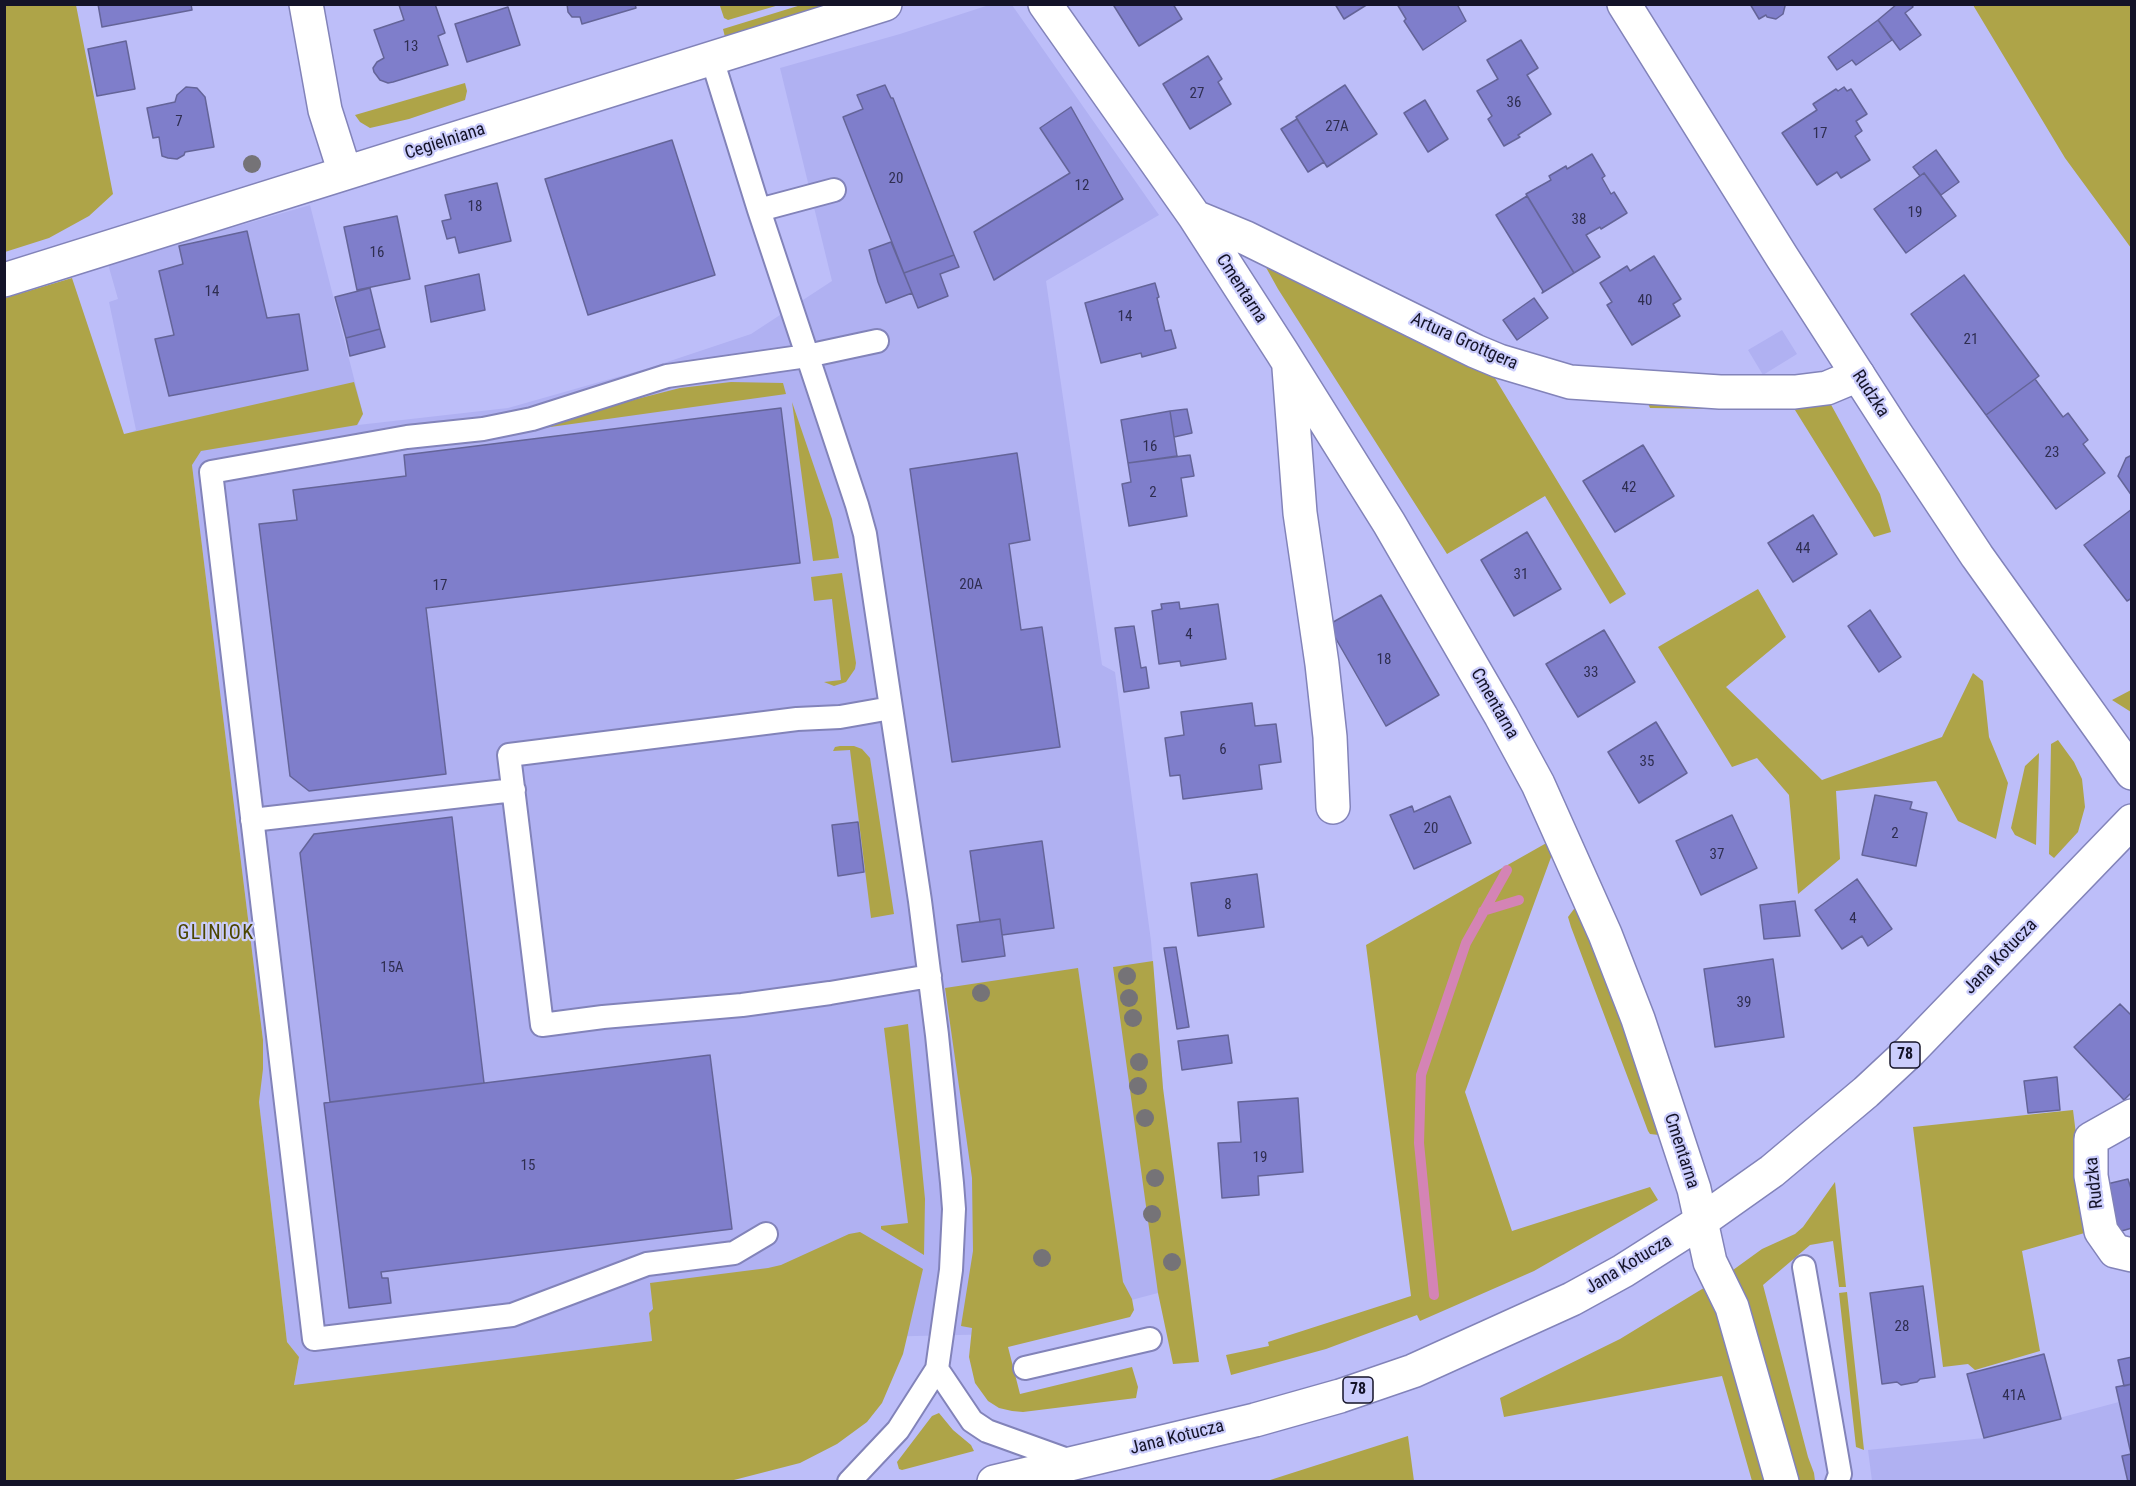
<!DOCTYPE html>
<html>
<head>
<meta charset="utf-8">
<style>
  body { margin:0 }
  #map { position:relative; width:2136px; height:1486px; overflow:hidden; background:#bdbef9; font-family:"Roboto Condensed",sans-serif }
  canvas { display:block }
  .frame { position:absolute; inset:0; border:6px solid #141328; pointer-events:none }
</style>
</head>
<body>
<div id="map">
<canvas width="2136" height="1486"></canvas>
<div class="frame"></div>
</div>
<script>
const ctx = document.querySelector('canvas').getContext('2d');
ctx.lineJoin = 'round';
function paint(path, color) { ctx.fillStyle = color; ctx.fill(path, 'evenodd'); }
const toPath = rows => new Path2D(rows.map(r => 'M' + r).join(''));
function stroke(path, color, width, dash) { ctx.strokeStyle = color; ctx.lineWidth = width; ctx.lineCap = dash ? 'butt' : 'round'; ctx.setLineDash(dash || []); ctx.stroke(path); }
function label(font, color, halo, rows, align = 'center') {
  ctx.font = font + ' "Roboto Condensed",sans-serif'; ctx.lineWidth = 4.5; ctx.setLineDash([]); ctx.textBaseline = 'middle'; ctx.strokeStyle = halo; ctx.fillStyle = color; for (const [text, x, y, turn = 0] of rows) {
    ctx.save(); ctx.translate(x, y); ctx.rotate((+turn || 0) * Math.PI / 180); ctx.textAlign = isNaN(turn) ? turn : align; if (halo) ctx.strokeText(text, 0, 0); ctx.fillText(text, 0, 0); ctx.restore();
  }
}
const built = toPath([
  [989,5,1012,5,1159,215,1046,281,1102,665,1115,672,1151,941,1163,1088,1158,1293,1002,1334,787,1339,649,1314,652,1341,294,1386,299,1357,287,1342,259,1102,263,1040,192,465,124,435,136,430,109,302,118,299,108,264,310,205,363,414,358,425,508,408,649,368,751,334,832,281,780,68,900,34],
  [1782,330,1797,354,1763,375,1748,350],
  [2131,1357,2131,1481,1872,1481,1868,1450,1984,1438,2119,1402,2116,1387,2124,1385,2118,1360]
]);
const green = toPath([
  [5,4,76,5,113,194,89,216,49,238,5,252],
  [726,5,726,4,779,5,728,20,724,18,720,6],
  [801,5,831,5,725,37,723,29],
  [1973,5,2131,5,2131,248,2065,158],
  [465,83,467,91,465,100,409,119,370,128,360,122,355,115],
  [1258,253,1583,393,1587,400,1493,375,1626,594,1610,604,1545,496,1447,554,1278,289],
  [72,278,124,434,354,382,363,414,357,425,201,451,192,465,263,1040,263,1069,259,1102,287,1342,299,1357,294,1385,652,1341,649,1313,653,1309,650,1283,768,1268,781,1265,849,1234,860,1232,923,1269,903,1354,882,1403,867,1422,837,1444,800,1463,730,1481,5,1481,5,298],
  [731,382,783,383,786,394,536,429,590,411,680,388],
  [1646,399,1829,401,1880,494,1891,532,1874,537,1795,410,1650,408],
  [792,402,832,519,839,558,813,561],
  [842,573,856,663,855,669,846,682,834,686,824,682,841,680,832,599,814,601,811,577],
  [1758,589,1786,637,1726,687,1822,780,1942,737,1973,673,1983,681,1989,737,2008,783,1996,839,1958,821,1936,781,1836,791,1840,859,1798,894,1789,795,1757,758,1732,767,1658,647],
  [2131,690,2131,712,2112,700],
  [2058,740,2074,762,2082,779,2085,807,2078,832,2054,858,2049,854,2051,744],
  [840,746,854,746,862,749,870,758,894,914,871,918,850,750,833,751,835,747],
  [2039,753,2036,845,2015,835,2011,828,2025,766],
  [1550,841,1553,852,1550,860,1465,1092,1512,1231,1650,1187,1658,1200,1534,1271,1420,1321,1417,1315,1326,1349,1231,1375,1226,1355,1269,1346,1268,1342,1411,1296,1366,945],
  [1574,909,1576,909,1616,998,1659,1135,1650,1134,1648,1131,1620,1057,1571,927,1568,917],
  [1153,961,1163,1088,1199,1362,1173,1364,1158,1293,1113,967],
  [1078,968,1123,1282,1132,1299,1134,1310,1130,1317,1008,1347,1020,1394,1132,1367,1138,1387,1136,1398,1023,1412,1012,1411,999,1408,988,1401,975,1383,969,1357,972,1328,961,1326,973,1251,972,1178,945,988],
  [908,1024,925,1199,924,1255,881,1229,881,1226,908,1223,884,1028],
  [2073,1110,2088,1232,2022,1251,2040,1351,1975,1370,1968,1364,1943,1367,1913,1127],
  [1835,1182,1846,1287,1839,1287,1833,1241,1810,1245,1763,1285,1808,1457,1814,1473,1815,1481,1796,1481,1733,1270,1762,1249,1795,1234,1803,1227],
  [1707,1286,1769,1474,1763,1481,1752,1481,1722,1376,1504,1417,1500,1398,1620,1339],
  [1847,1292,1864,1450,1856,1447,1839,1293],
  [939,1413,953,1430,971,1445,974,1451,902,1470,899,1469,897,1462,932,1416],
  [1408,1436,1414,1481,1267,1481]
]);
const stream = toPath([
  [1483,911,1519,900],
  [1434,1295,1419,1143,1421,1075,1466,943,1507,870]
]);
const building = toPath([
  [98,4,191,4,192,10,102,27,98,4],
  [435,4,445,33,438,36,448,65,393,82,388,83,380,80,374,72,373,68,377,62,384,58,374,30,404,20,399,5,435,4],
  [567,4,635,4,636,8,582,24,580,17,572,17,568,12,567,4],
  [1117,4,1173,4,1182,19,1139,46,1114,6,1117,4],
  [1335,4,1368,4,1344,19,1335,4],
  [1397,4,1457,4,1466,21,1423,50,1404,21,1406,19,1397,4],
  [1750,4,1784,4,1785,6,1783,14,1776,19,1767,17,1766,15,1759,19,1750,4],
  [1897,4,1911,4,1913,7,1905,13,1921,35,1900,50,1878,20,1897,4],
  [508,7,520,45,467,62,455,24,508,7],
  [1878,20,1892,40,1856,65,1852,60,1837,70,1828,57,1878,20],
  [1521,40,1538,68,1527,75,1551,114,1518,135,1520,137,1504,146,1488,119,1492,116,1477,91,1498,79,1487,60,1521,40],
  [126,41,135,89,97,96,88,49,126,41],
  [1208,56,1222,79,1218,82,1231,104,1190,129,1163,84,1208,56],
  [885,85,891,98,893,98,954,255,904,273,843,117,863,109,857,95,885,85],
  [1345,85,1377,134,1327,167,1296,117,1345,85],
  [186,87,197,88,205,97,214,147,185,152,184,155,177,159,168,158,162,156,159,137,153,138,147,108,175,102,177,95,186,87],
  [1844,87,1847,91,1851,89,1867,114,1856,121,1862,131,1855,136,1870,160,1841,178,1837,172,1817,185,1782,133,1817,110,1813,104,1836,89,1838,91,1844,87],
  [1425,100,1448,139,1428,152,1404,113,1425,100],
  [1071,107,1123,199,994,280,974,232,1070,173,1040,128,1071,107],
  [1297,119,1324,162,1308,172,1281,129,1297,119],
  [672,140,715,275,588,315,545,179,672,140],
  [1936,150,1959,182,1941,195,1924,173,1920,176,1913,167,1936,150],
  [1592,154,1605,176,1602,178,1611,194,1614,192,1627,213,1601,229,1600,227,1586,235,1600,257,1574,273,1526,194,1551,180,1549,176,1566,166,1567,169,1592,154],
  [1924,173,1956,216,1906,253,1874,209,1924,173],
  [497,183,511,241,459,253,455,237,447,239,442,221,451,219,445,195,497,183],
  [1527,196,1574,273,1542,293,1543,291,1496,215,1527,196],
  [397,216,410,279,357,290,344,227,397,216],
  [247,231,267,318,299,314,308,370,169,396,155,339,174,335,159,271,183,264,179,246,247,231],
  [891,242,912,293,886,303,878,282,869,250,891,242],
  [954,255,959,267,940,274,948,296,918,308,904,273,954,255],
  [1654,256,1681,299,1673,304,1680,316,1632,345,1607,305,1612,302,1600,283,1627,266,1630,271,1654,256],
  [479,274,485,310,431,322,425,286,479,274],
  [1964,275,2039,376,1986,415,1911,314,1964,275],
  [1155,283,1159,297,1157,298,1165,331,1171,330,1176,348,1142,357,1141,353,1101,363,1085,303,1155,283],
  [370,288,380,329,346,338,335,297,370,288],
  [1534,298,1548,318,1517,340,1503,320,1534,298],
  [380,329,385,347,350,356,346,338,380,329],
  [2035,379,2063,417,2068,413,2088,440,2083,444,2105,473,2056,509,1986,415,2035,379],
  [781,408,800,563,426,608,446,774,309,791,290,776,259,524,297,520,293,490,406,476,404,455,781,408],
  [1187,409,1192,433,1174,437,1170,411,1187,409],
  [1170,411,1177,456,1128,463,1121,420,1170,411],
  [1643,445,1674,496,1615,532,1583,481,1643,445],
  [1017,453,1030,540,1009,544,1021,630,1042,627,1060,747,952,762,910,469,1017,453],
  [1190,455,1194,476,1181,478,1187,516,1129,526,1122,484,1131,482,1128,463,1190,455],
  [2132,455,2132,496,2118,476,2126,458,2132,455],
  [2132,509,2132,598,2127,601,2084,545,2132,509],
  [1813,515,1837,554,1793,582,1768,543,1813,515],
  [1527,532,1561,589,1514,616,1481,560,1527,532],
  [1381,595,1439,695,1386,726,1328,625,1381,595],
  [1179,602,1180,609,1218,604,1226,659,1181,666,1180,661,1159,664,1152,611,1162,609,1161,604,1179,602],
  [1870,610,1901,657,1879,672,1848,626,1870,610],
  [1134,626,1141,668,1146,667,1149,688,1124,692,1115,628,1134,626],
  [1604,630,1635,682,1578,717,1546,664,1604,630],
  [1252,703,1255,726,1276,724,1281,762,1259,765,1262,789,1183,799,1180,775,1170,776,1165,738,1184,735,1181,712,1252,703],
  [1656,722,1687,773,1639,803,1608,752,1656,722],
  [1875,795,1912,802,1910,809,1927,813,1916,866,1862,855,1875,795],
  [1450,796,1471,843,1414,869,1390,815,1412,806,1414,812,1450,796],
  [1732,815,1757,868,1701,895,1676,841,1732,815],
  [452,817,484,1083,330,1102,300,853,314,834,452,817],
  [858,822,864,872,838,876,832,825,858,822],
  [1042,841,1054,928,1002,935,1000,919,980,922,970,851,1042,841],
  [1257,874,1264,927,1198,936,1191,883,1257,874],
  [1857,879,1892,929,1868,946,1862,936,1842,949,1815,910,1857,879],
  [1795,901,1800,936,1764,939,1760,905,1795,901],
  [1000,919,1005,956,962,962,957,925,1000,919],
  [1176,947,1189,1027,1177,1029,1164,948,1176,947],
  [1773,959,1784,1037,1715,1047,1704,969,1773,959],
  [2120,1004,2132,1016,2132,1092,2124,1100,2074,1047,2120,1004],
  [1228,1035,1232,1063,1182,1070,1178,1041,1228,1035],
  [710,1055,732,1229,381,1272,382,1278,388,1278,391,1303,349,1308,324,1103,710,1055],
  [2057,1077,2060,1110,2028,1113,2024,1081,2057,1077],
  [1298,1098,1303,1172,1258,1176,1259,1195,1222,1198,1218,1143,1241,1142,1238,1102,1298,1098],
  [2128,1179,2132,1192,2132,1228,2118,1232,2107,1184,2128,1179],
  [1923,1286,1935,1377,1920,1379,1917,1382,1901,1385,1897,1382,1882,1384,1870,1293,1923,1286],
  [2044,1354,2061,1419,1984,1438,1967,1374,2044,1354],
  [2132,1357,2132,1384,2124,1386,2118,1360,2132,1357],
  [2132,1384,2132,1482,2128,1482,2122,1456,2131,1454,2116,1387,2132,1384]
]);
const service = toPath([
  [712,59,759,210,857,505,865,534,920,901,937,1035,952,1183,954,1209,951,1270,937,1369,898,1430,849,1482],
  [759,210,834,190],
  [891,708,840,717,797,719,509,755,542,1025,603,1017,742,1005,830,993,930,976],
  [252,820,514,790],
  [766,1234,734,1253,647,1264,512,1315,314,1339,211,472,407,437,483,429,532,419,667,376,807,356,877,341],
  [1804,1267,1840,1474,1837,1482],
  [1025,1368,1150,1339],
  [937,1369,972,1421,987,1431,1076,1463]
]);
const minor = toPath([
  [306,4,325,110,345,173],
  [1045,4,1195,217,1282,352,1389,523,1501,716,1538,784,1605,934,1638,1019,1694,1189,1710,1262,1732,1307,1782,1482],
  [1195,217,1246,238,1475,351,1499,361,1570,382,1720,392,1795,392,1827,388,1858,375],
  [4,280,885,4],
  [1289,368,1300,513,1322,664,1330,737,1333,807],
  [2132,1116,2091,1139,2091,1176,2101,1231,2115,1251,2132,1255]
]);
const tertiary = toPath([
  [1624,4,1782,257,1896,434,1977,556,2132,773]
]);
const primary = toPath([
  [994,1482,1255,1420,1340,1396,1413,1371,1572,1299,1623,1271,1700,1222,1772,1171,1866,1092,1910,1051,2132,821]
]);
const trees = [
  [252,164],
  [1127,976],
  [981,993],
  [1129,998],
  [1133,1018],
  [1139,1062],
  [1138,1086],
  [1145,1118],
  [1155,1178],
  [1152,1214],
  [1042,1258],
  [1172,1262]
];
const numberNames = [
  ["13",411,47],
  ["27",1197,94],
  ["36",1514,103],
  ["7",179,122],
  ["27A",1337,127],
  ["17",1820,134],
  ["20",896,179],
  ["12",1082,186],
  ["18",475,207],
  ["19",1915,213],
  ["38",1579,220],
  ["16",377,253],
  ["14",212,292],
  ["40",1645,301],
  ["14",1125,317],
  ["21",1971,340],
  ["16",1150,447],
  ["23",2052,453],
  ["42",1629,488],
  ["2",1153,493],
  ["44",1803,549],
  ["31",1521,575],
  ["20A",971,585],
  ["17",440,586],
  ["4",1189,635],
  ["18",1384,660],
  ["33",1591,673],
  ["6",1223,750],
  ["35",1647,762],
  ["20",1431,829],
  ["2",1895,834],
  ["37",1717,855],
  ["8",1228,905],
  ["4",1853,919],
  ["15A",392,968],
  ["39",1744,1003],
  ["19",1260,1158],
  ["15",528,1166],
  ["28",1902,1327],
  ["41A",2014,1396]
];
const shields = [
  [1905,1055,30],
  [1358,1390,30]
];
const shieldNames = [
  ["78",1905,1055],
  ["78",1358,1390]
];
const streetNames = [
  ["Cegielniana",445,142,-18],
  ["Cmentarna",1241,289,57],
  ["Artura Grottgera",1464,342,24],
  ["Rudzka",1870,394,57],
  ["Cmentarna",1494,704,60],
  ["Jana Kotucza",2001,957,-46],
  ["Cmentarna",1681,1151,72],
  ["Rudzka",2095,1183,-96],
  ["Jana Kotucza",1629,1265,-31],
  ["Jana Kotucza",1177,1438,-14]
];
const neighbourhoodNames = [
  ["GLINIOK",216,934]
];
paint(built, '#b0b1f2');
paint(green, '#aea448');
stroke(stream, '#d484b5', 10);
paint(building, '#7f7ecb');
stroke(building, '#646498', 1.5);
stroke(service, '#8283b9', 26);
stroke(minor, '#8283b9', 36);
stroke(tertiary, '#8283b9', 36);
stroke(primary, '#8283b9', 36);
stroke(service, '#fff', 22);
stroke(minor, '#fff', 33);
stroke(tertiary, '#fff', 33);
stroke(primary, '#fff', 33);
ctx.fillStyle = '#757377';
for (const [x, y] of trees) { ctx.beginPath(); ctx.arc(x, y, 9, 0, 2 * Math.PI); ctx.fill(); }
label('15px', '#2f2e51', null, numberNames);
for (const [x, y, w] of shields) { const box = new Path2D(); box.roundRect(x - w / 2, y - 13, w, 26, 4.5); ctx.fillStyle = '#cbcdfc'; ctx.fill(box); stroke(box, '#141328', 1.5); }
label('bold 16px', '#141328', null, shieldNames);
label('18px', '#141328', '#cbcdfc', streetNames);
ctx.letterSpacing = '1.5px';
label('20px', '#4b4501', '#cbcdfc', neighbourhoodNames);
ctx.letterSpacing = '0px';
</script>
</body>
</html>
